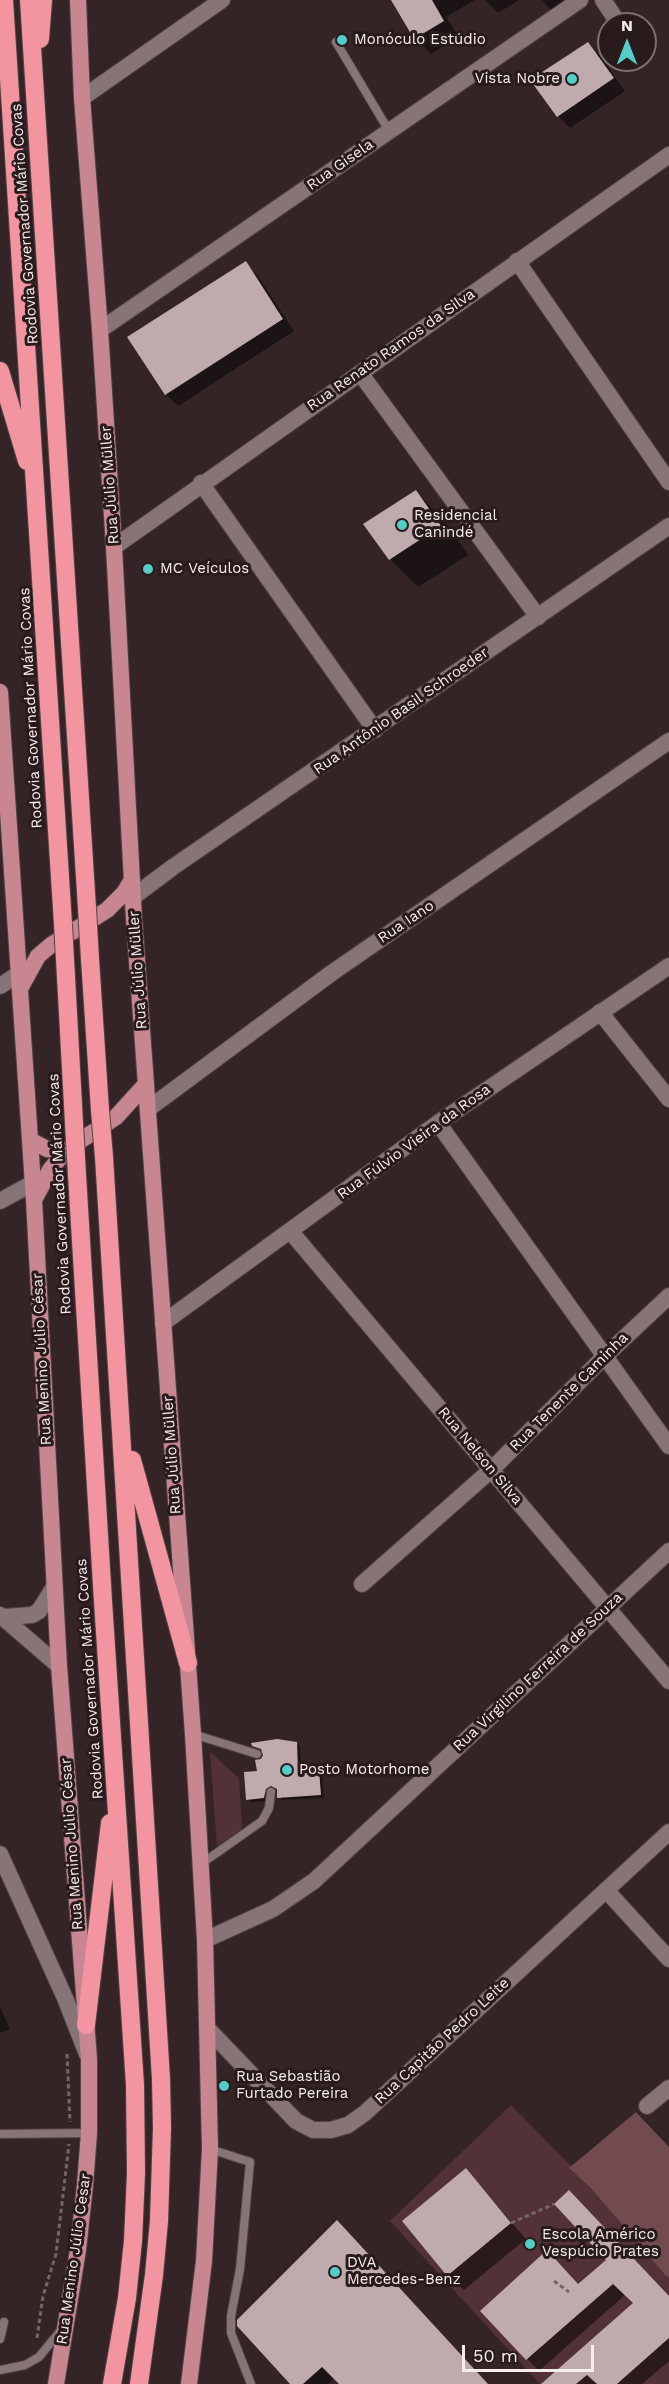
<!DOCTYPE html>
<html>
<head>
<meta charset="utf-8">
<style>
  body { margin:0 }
  #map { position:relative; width:669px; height:2384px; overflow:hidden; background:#342426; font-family:"Work Sans",sans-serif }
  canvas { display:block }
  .north { position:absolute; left:597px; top:12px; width:60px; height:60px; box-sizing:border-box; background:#291b1c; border:2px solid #7c6f70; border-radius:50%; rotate:0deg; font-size:16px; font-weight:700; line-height:24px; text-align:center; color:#f8edee }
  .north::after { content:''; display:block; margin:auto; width:21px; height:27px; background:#54cdc8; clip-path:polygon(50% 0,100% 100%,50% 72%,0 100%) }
  .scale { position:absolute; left:462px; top:2345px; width:132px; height:27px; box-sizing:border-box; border:3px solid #f8edee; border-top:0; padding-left:8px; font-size:18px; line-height:21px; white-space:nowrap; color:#f8edee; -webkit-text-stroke:4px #291b1c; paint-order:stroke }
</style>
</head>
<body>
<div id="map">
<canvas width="669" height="2384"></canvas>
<div class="north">N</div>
<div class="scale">50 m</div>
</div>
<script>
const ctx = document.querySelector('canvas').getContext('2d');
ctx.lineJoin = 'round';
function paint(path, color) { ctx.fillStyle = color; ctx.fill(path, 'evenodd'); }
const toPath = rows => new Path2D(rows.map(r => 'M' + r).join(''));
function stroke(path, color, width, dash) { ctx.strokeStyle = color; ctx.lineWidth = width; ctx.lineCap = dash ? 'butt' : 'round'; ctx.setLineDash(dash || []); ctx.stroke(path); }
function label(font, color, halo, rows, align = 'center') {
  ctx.font = font + ' "Work Sans",sans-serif'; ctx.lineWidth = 6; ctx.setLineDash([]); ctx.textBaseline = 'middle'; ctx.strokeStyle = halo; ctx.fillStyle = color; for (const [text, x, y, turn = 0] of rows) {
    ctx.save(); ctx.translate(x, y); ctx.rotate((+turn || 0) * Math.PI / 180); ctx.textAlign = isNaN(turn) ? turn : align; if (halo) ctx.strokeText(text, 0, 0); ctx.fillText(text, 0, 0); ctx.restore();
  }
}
const green = toPath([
  [210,1752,239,1778,242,1830,217,1846],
  [511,2105,669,2265,669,2384,540,2384,390,2221]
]);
const forest = toPath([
  [636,2112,669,2147,669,2275,667,2277,591,2188,569,2168]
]);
const shadow = toPath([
  [392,0,475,0,446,17,459,37,431,54,416,38],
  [485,0,519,0,498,13],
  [542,0,573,0,554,13],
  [588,44,600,56,625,91,570,128,558,116],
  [245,263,257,275,294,331,178,406,166,394,129,337],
  [416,492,444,520,468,555,418,587,390,559],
  [296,1743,300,1747,301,1771,319,1770,322,1774,324,1798,282,1800,276,1788,269,1792,267,1801,251,1802,247,1799,265,1756,263,1751,253,1745],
  [0,2007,10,2029,0,2033],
  [466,2170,526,2239,464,2290,448,2275],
  [608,2260,669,2297,669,2361,642,2384,551,2384,635,2303,626,2294,539,2371,482,2312,579,2285],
  [239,2325,487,2384,341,2384,335,2378,328,2384,292,2384]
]);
const building = toPath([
  [391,0,432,0,444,21,414,39],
  [588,42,614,78,557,117,530,80],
  [246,261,283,319,165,395,127,337],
  [416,490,441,526,389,560,363,524],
  [277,1739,297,1742,298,1769,319,1769,321,1795,277,1798,277,1789,271,1786,266,1789,264,1798,246,1800,244,1772,257,1771,255,1760,261,1759,263,1755,261,1749,252,1746,251,1743],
  [466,2168,511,2223,447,2276,402,2221],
  [569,2190,669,2296,669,2338,617,2384,597,2384,587,2375,576,2384,541,2384,633,2303,613,2284,526,2360,480,2311,547,2250,578,2284,606,2260,554,2204],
  [337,2220,488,2384,339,2384,322,2367,303,2384,290,2384,237,2326,237,2320]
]);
const path = toPath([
  [67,2054,70,2122],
  [511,2223,554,2204],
  [554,2281,569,2292],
  [37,2338,43,2296,56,2254,69,2144]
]);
const service = toPath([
  [336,42,389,131],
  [193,1734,257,1754],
  [201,1864,262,1821,269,1808,271,1792],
  [0,2134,89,2133],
  [210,2149,250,2162,240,2269,231,2316,231,2333,251,2384],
  [0,2339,4,2322],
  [0,2370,25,2365,39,2357,62,2329]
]);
const minor = toPath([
  [603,0,619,24],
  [82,98,222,0],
  [517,261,669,482],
  [100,330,580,0],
  [360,373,538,617],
  [201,483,375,730],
  [114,547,669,155],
  [600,1012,669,1099],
  [438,1123,669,1446],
  [291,1232,669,1681],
  [362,1584,491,1470,604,1357,669,1296],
  [0,1615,59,1666],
  [4,1617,32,1615,39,1611,54,1587],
  [0,1854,65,1998,87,2054],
  [606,1890,669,1959],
  [205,1940,273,1909,314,1881,669,1551],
  [208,2029,296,2121,313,2130,331,2130,348,2125,365,2113,669,1832],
  [647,2106,669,2088]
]);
const tertiary = toPath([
  [133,897,173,867,669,526],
  [0,986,20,973],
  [148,1109,333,972,669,741],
  [0,1201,33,1183],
  [163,1323,438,1123,669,966]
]);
const primary = toPath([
  [78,0,82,98,100,330,114,547,134,919,193,1734,205,1940,210,2149,204,2261,189,2384],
  [0,692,34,1200,59,1666,89,2059,89,2133,85,2185,78,2250,56,2384],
  [21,987,38,956,51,945,107,910,124,893,132,880],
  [30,1140,47,1149,66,1150],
  [34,1200,50,1170,66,1150,116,1117,146,1084]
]);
const motorway = toPath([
  [4,0,63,924],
  [29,0,87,908],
  [40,39,43,0],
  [0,371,27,461],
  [90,959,100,1110],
  [66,977,74,1123],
  [104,1157,161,2079,162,2128,159,2221,154,2275,139,2384],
  [77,1175,103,1601,135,2085,136,2173,133,2241,127,2298,112,2384],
  [132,1460,188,1663],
  [86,2025,110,1823]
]);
const motorwayBridge = toPath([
  [87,908,90,959],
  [63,924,66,977],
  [100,1110,104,1157],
  [74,1123,77,1175]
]);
const markers = [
  [342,40,6,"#54cdc8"],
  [572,79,6,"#54cdc8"],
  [402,525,6,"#54cdc8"],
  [148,569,6,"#54cdc8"],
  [287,1770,6,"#54cdc8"],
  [224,2086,6,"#54cdc8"],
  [530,2244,6,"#54cdc8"],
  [335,2272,6,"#54cdc8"]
];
const poiNames = [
  ["Monóculo Estúdio",354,40],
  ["Vista Nobre",560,79,"right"],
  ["Residencial",414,516],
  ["Canindé",414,533],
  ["MC Veículos",160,569],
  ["Posto Motorhome",299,1770],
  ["Rua Sebastião",236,2077],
  ["Furtado Pereira",236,2094],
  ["Escola Américo",542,2235],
  ["Vespúcio Prates",542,2252],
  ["DVA",347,2263],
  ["Mercedes-Benz",347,2280]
];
const streetNames = [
  ["Rua Gisela",340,165,-35],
  ["Rodovia Governador Mário Covas",25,224,-94],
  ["Rua Renato Ramos da Silva",391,350,-35],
  ["Rua Júlio Müller",110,485,-94],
  ["Rodovia Governador Mário Covas",31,708,-93],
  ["Rua Antônio Basil Schroeder",401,711,-35],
  ["Rua Iano",406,922,-34],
  ["Rua Júlio Müller",138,970,-94],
  ["Rua Fúlvio Vieira da Rosa",414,1142,-36],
  ["Rodovia Governador Mário Covas",60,1194,-93],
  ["Rua Menino Júlio César",42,1359,-93],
  ["Rua Tenente Caminha",569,1392,-45],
  ["Rua Júlio Müller",172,1455,-94],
  ["Rua Nelson Silva",480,1456,50],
  ["Rua Virgilino Ferreira de Souza",538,1672,-43],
  ["Rodovia Governador Mário Covas",90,1679,-94],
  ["Rua Menino Júlio César",72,1844,-94],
  ["Rua Capitão Pedro Leite",442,2041,-43],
  ["Rua Menino Júlio Cesar",74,2259,-82]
];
paint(green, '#523236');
paint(forest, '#714b4f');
paint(shadow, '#0007');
paint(building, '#bfabad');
stroke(service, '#504345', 10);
stroke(minor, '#504345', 18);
stroke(tertiary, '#504345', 18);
stroke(primary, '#504345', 18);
stroke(motorway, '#504345', 20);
stroke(path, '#746567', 3, [4.5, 3]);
stroke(service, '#877476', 8);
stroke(minor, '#877476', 16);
stroke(tertiary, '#877476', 16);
stroke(primary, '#c88790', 16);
stroke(motorway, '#f394a1', 18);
stroke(motorwayBridge, '#504345', 20, []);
stroke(motorwayBridge, '#f394a1', 18);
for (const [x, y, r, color] of markers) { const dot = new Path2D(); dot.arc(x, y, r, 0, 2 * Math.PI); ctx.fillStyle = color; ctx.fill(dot); stroke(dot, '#291b1c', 2); }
label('15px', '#f8edee', '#291b1c', poiNames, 'left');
label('15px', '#f8edee', '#291b1c', streetNames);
</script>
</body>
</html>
